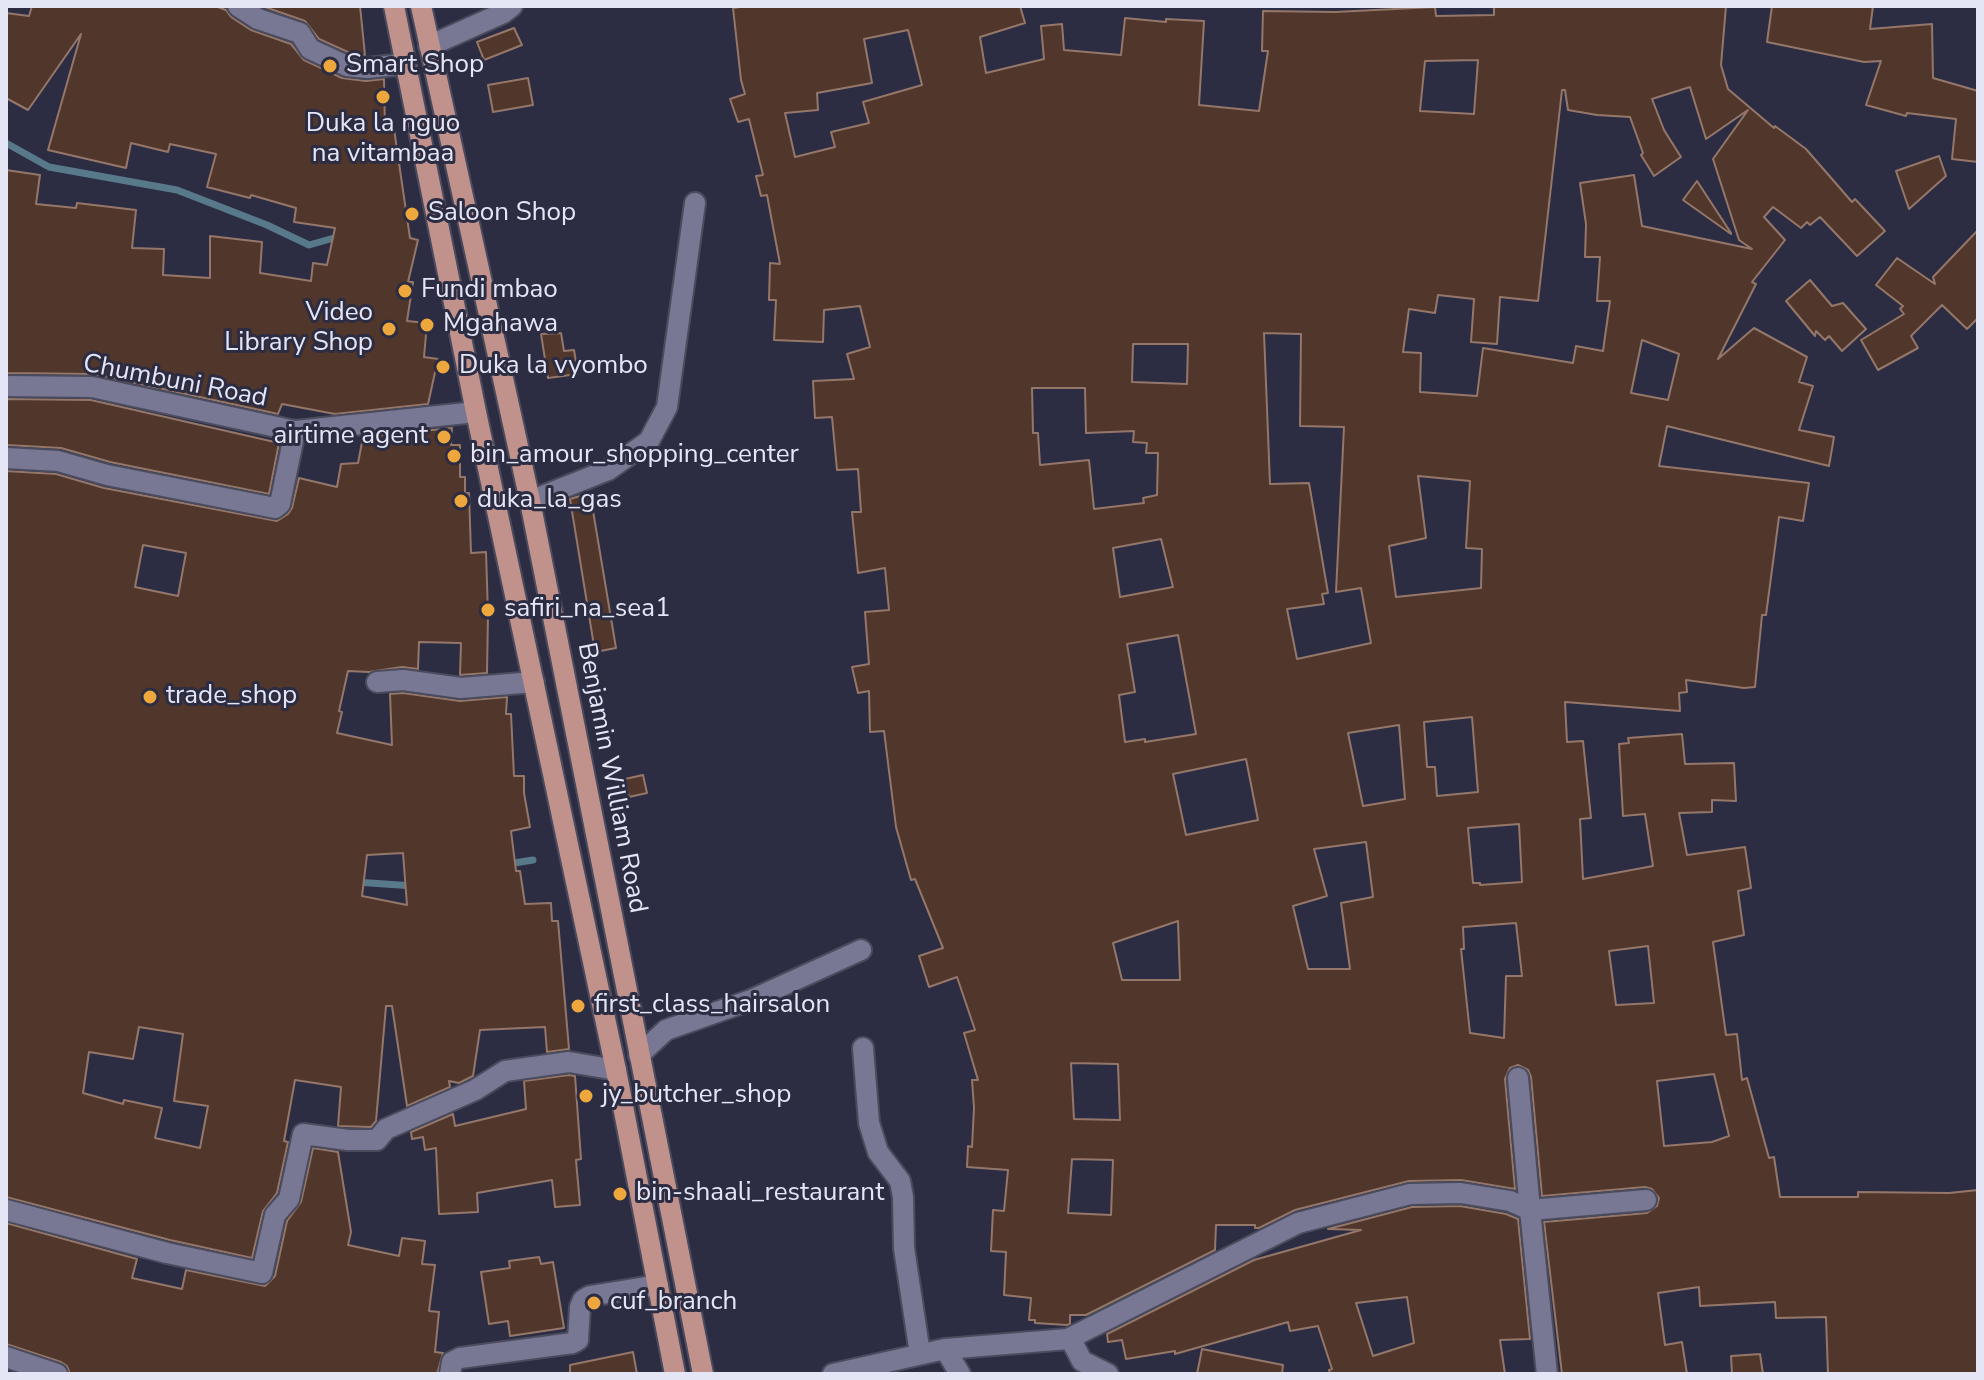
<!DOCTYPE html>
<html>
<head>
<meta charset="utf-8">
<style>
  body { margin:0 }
  #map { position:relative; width:1984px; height:1380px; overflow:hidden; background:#2c2c43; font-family:"Nunito Sans",sans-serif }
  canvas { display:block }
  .frame { position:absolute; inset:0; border:8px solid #e5e6f5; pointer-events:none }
</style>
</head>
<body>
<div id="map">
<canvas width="1984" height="1380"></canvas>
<div class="frame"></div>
</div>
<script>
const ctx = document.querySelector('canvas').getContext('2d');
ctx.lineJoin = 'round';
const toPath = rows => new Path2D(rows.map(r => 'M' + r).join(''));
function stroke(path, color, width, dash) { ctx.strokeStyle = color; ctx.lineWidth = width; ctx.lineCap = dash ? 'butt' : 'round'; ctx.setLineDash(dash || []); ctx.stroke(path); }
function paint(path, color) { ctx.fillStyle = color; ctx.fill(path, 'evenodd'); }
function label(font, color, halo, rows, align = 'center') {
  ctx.font = font + ' "Nunito Sans",sans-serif'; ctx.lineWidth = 6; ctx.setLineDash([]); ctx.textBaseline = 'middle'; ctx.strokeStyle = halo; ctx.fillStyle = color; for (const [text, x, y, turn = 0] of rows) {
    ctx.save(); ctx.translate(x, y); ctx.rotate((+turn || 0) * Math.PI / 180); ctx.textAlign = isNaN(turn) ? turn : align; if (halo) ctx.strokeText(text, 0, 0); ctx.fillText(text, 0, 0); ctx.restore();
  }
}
const stream = toPath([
  [6,143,49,167,177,190,267,225,309,245,341,236],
  [508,864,533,860],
  [355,882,414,886]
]);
const building = toPath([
  [32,6,215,6,226,10,231,17,251,30,291,44,304,60,342,78,366,81,384,79,385,130,394,129,410,238,418,240,408,282,413,282,407,321,427,323,424,357,438,359,428,404,335,414,282,404,278,414,94,374,6,373,6,170,40,175,36,204,76,208,77,203,136,210,132,248,164,249,163,275,210,278,210,236,262,242,260,273,311,281,313,263,327,265,335,228,294,222,296,208,251,195,250,198,207,187,216,154,170,144,168,152,131,143,126,168,48,150,81,34,28,110,6,98,6,13,29,16,32,6],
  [262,6,360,6,365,55,350,53,319,39,305,21,262,6],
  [748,6,1020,6,1025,23,980,37,986,73,1044,59,1041,26,1062,24,1064,50,1121,55,1125,18,1166,22,1166,19,1204,21,1199,105,1259,111,1268,51,1262,51,1263,11,1335,12,1435,7,1436,16,1494,15,1494,6,1726,6,1721,65,1728,89,1774,128,1775,126,1806,149,1852,202,1855,199,1885,231,1857,256,1820,217,1810,225,1807,222,1801,228,1773,207,1764,217,1785,240,1752,282,1756,284,1718,359,1754,328,1807,357,1799,382,1813,386,1799,430,1834,437,1829,466,1667,426,1659,466,1809,483,1803,521,1779,517,1766,615,1762,615,1755,687,1744,688,1686,680,1687,692,1679,693,1680,711,1565,702,1567,742,1583,741,1591,818,1580,819,1583,879,1653,866,1645,814,1623,816,1619,744,1629,743,1628,738,1682,734,1685,764,1734,763,1736,801,1712,800,1712,812,1679,813,1687,855,1745,847,1751,888,1738,891,1744,935,1713,942,1726,1035,1737,1034,1742,1080,1747,1078,1769,1158,1774,1157,1780,1197,1858,1197,1858,1192,1949,1193,1978,1190,1978,1374,1828,1374,1826,1317,1776,1318,1775,1302,1700,1306,1699,1287,1658,1293,1665,1345,1682,1342,1687,1374,1562,1374,1544,1222,1647,1213,1657,1206,1659,1198,1652,1189,1645,1187,1542,1196,1531,1077,1528,1070,1518,1065,1510,1068,1505,1079,1515,1189,1461,1180,1409,1181,1295,1210,1259,1228,1255,1228,1255,1225,1216,1225,1215,1250,1086,1315,1070,1315,1070,1324,1067,1325,1035,1323,1035,1320,1029,1320,1031,1298,1004,1295,1006,1252,991,1251,993,1210,1004,1211,1008,1170,967,1167,968,1146,972,1147,974,1108,972,1080,978,1080,964,1033,975,1030,957,977,929,987,919,956,943,948,915,879,911,880,896,827,884,731,870,732,869,691,858,693,852,667,869,664,865,612,889,610,885,568,858,573,852,512,861,512,858,469,837,470,832,417,815,418,813,381,854,379,847,354,870,347,860,306,824,310,823,342,774,340,776,300,769,300,770,263,780,264,767,195,761,196,756,176,763,175,749,119,738,122,730,99,745,94,741,80,733,8,748,6],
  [908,30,922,85,863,102,869,123,831,132,835,147,795,157,785,113,818,110,817,93,872,83,864,39,908,30],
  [1478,60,1474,114,1420,111,1425,61,1478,60],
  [1690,87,1706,139,1748,110,1713,159,1739,240,1752,249,1642,226,1634,175,1580,183,1586,224,1585,257,1600,257,1597,301,1610,301,1603,351,1576,346,1573,363,1483,348,1477,396,1420,392,1421,353,1403,352,1409,309,1435,313,1438,295,1474,299,1471,342,1497,344,1500,297,1538,301,1562,90,1565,90,1568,110,1597,115,1630,117,1643,153,1641,155,1654,176,1681,157,1664,130,1652,99,1690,87],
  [1264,333,1301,334,1300,426,1344,427,1336,592,1361,588,1371,643,1297,659,1287,609,1324,604,1322,594,1328,593,1309,483,1270,484,1264,333],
  [1642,340,1679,354,1668,400,1631,393,1642,340],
  [1133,344,1188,344,1187,384,1132,382,1133,344],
  [1032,388,1085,388,1086,433,1134,431,1133,442,1147,443,1146,453,1158,453,1157,495,1143,498,1144,503,1094,509,1089,460,1040,465,1038,433,1033,433,1032,388],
  [1418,476,1470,481,1466,548,1482,549,1481,588,1396,597,1389,546,1426,538,1418,476],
  [1161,539,1173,587,1120,597,1113,548,1161,539],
  [1178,635,1196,734,1145,742,1145,739,1125,742,1119,695,1135,692,1127,644,1178,635],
  [1472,717,1478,792,1437,796,1435,767,1427,767,1424,722,1472,717],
  [1399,725,1405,799,1363,806,1348,733,1399,725],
  [1246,759,1258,820,1186,835,1173,774,1246,759],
  [1519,824,1522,882,1480,885,1480,883,1473,883,1468,828,1519,824],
  [1366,842,1373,897,1341,903,1350,969,1308,969,1293,906,1327,896,1314,849,1366,842],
  [1178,921,1180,980,1122,980,1113,943,1178,921],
  [1516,923,1522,976,1506,976,1504,1038,1470,1033,1461,949,1464,949,1463,927,1516,923],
  [1648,946,1654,1003,1616,1005,1609,951,1648,946],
  [1071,1063,1118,1064,1120,1120,1074,1119,1071,1063],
  [1714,1074,1729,1136,1712,1142,1664,1146,1657,1081,1714,1074],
  [1072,1159,1113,1160,1111,1215,1068,1213,1072,1159],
  [1772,6,1873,6,1870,29,1932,24,1933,78,1978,91,1978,162,1952,159,1956,119,1907,113,1906,116,1866,105,1881,61,1864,62,1767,42,1772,6],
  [514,28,522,45,484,60,477,42,514,28],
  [528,78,533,105,493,112,488,85,528,78],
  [1939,156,1946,176,1909,209,1896,171,1939,156],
  [1697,181,1731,233,1731,234,1683,200,1697,181],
  [1978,230,1978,318,1967,329,1942,305,1911,336,1918,348,1878,370,1861,340,1904,314,1900,309,1903,306,1876,285,1897,258,1935,284,1933,277,1978,230],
  [1810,280,1832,306,1843,303,1866,329,1842,351,1829,336,1825,340,1816,331,1815,336,1786,301,1810,280],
  [561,333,564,351,574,350,578,374,548,378,541,334,561,333],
  [6,399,91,400,279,443,269,494,110,462,61,448,6,445,6,399],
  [452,428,451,445,460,445,460,477,465,477,465,493,469,493,471,553,486,552,488,614,487,673,460,675,461,643,419,642,418,669,402,667,369,672,348,671,339,711,342,712,337,733,392,745,390,694,403,693,460,701,507,697,506,714,511,714,514,776,524,776,524,793,530,827,511,831,516,871,520,871,525,904,551,903,552,921,558,921,569,1049,547,1052,545,1027,480,1030,473,1076,459,1083,449,1081,450,1087,407,1106,392,1006,386,1006,376,1121,371,1127,338,1126,341,1087,295,1080,284,1141,288,1142,277,1193,263,1211,252,1258,170,1240,6,1197,6,471,56,474,104,488,277,521,288,514,292,508,299,478,337,487,341,464,358,463,363,437,452,428],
  [143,545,186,553,178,596,135,587,143,545],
  [403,853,407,905,362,896,367,855,403,853],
  [139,1027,183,1034,174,1101,208,1106,200,1148,155,1138,162,1108,124,1100,123,1104,83,1093,89,1052,133,1059,139,1027],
  [590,493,616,648,595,652,570,499,590,493],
  [643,775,647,793,629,797,625,779,643,775],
  [569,1075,575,1076,581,1159,576,1160,580,1205,555,1207,552,1180,477,1193,478,1212,439,1214,436,1148,425,1150,423,1137,412,1139,411,1132,453,1114,455,1126,526,1109,524,1081,569,1075],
  [313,1148,338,1152,351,1232,348,1245,399,1256,402,1238,425,1241,422,1264,435,1265,429,1311,439,1312,435,1352,443,1353,437,1374,70,1374,67,1366,61,1362,6,1344,6,1223,137,1259,132,1278,182,1289,186,1270,265,1286,275,1276,287,1221,301,1202,313,1148],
  [1460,1206,1506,1214,1518,1219,1530,1339,1500,1340,1505,1374,1330,1374,1329,1370,1332,1369,1318,1326,1290,1331,1288,1322,1175,1354,1175,1351,1126,1359,1122,1340,1108,1342,1107,1334,1254,1260,1361,1230,1328,1229,1412,1207,1460,1206],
  [1407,1297,1414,1343,1373,1356,1356,1303,1407,1297],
  [539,1257,541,1264,553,1262,564,1328,510,1336,508,1321,489,1324,481,1272,510,1268,509,1261,539,1257],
  [1202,1349,1283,1365,1282,1374,1197,1374,1202,1349],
  [633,1352,637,1374,570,1374,570,1365,633,1352],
  [1760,1354,1763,1374,1732,1374,1731,1356,1760,1354]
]);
const minor = toPath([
  [238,6,258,19,300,33,310,49,347,66,367,68,405,64],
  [429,46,503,13,512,6],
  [6,386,92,387,295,431,476,412],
  [6,458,58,461,107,475,275,508,280,504,295,431],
  [530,501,608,470,649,441,667,407,695,203],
  [377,682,403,680,461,688,534,682],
  [863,1048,869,1123,878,1152,900,1181,903,1197,904,1248,920,1354],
  [639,1055,666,1030,751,1000,861,950],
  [1518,1078,1530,1210,1646,1200],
  [6,1210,167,1253,262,1273,275,1215,289,1199,303,1134,348,1140,377,1140,386,1129,475,1090,505,1071,569,1062,616,1070],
  [1070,1338,1082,1361,1108,1374],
  [945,1349,960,1374],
  [6,1357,57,1374],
  [450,1374,452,1362,460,1358,573,1343,578,1340,580,1307,583,1300,590,1296,658,1285],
  [833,1374,945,1349,1068,1339,1298,1223,1410,1194,1461,1193,1510,1201,1530,1210,1547,1374]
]);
const major = toPath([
  [394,6,476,412,616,1070,675,1374],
  [421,6,530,501,703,1374]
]);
const markers = [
  [330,66,8,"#eea73d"],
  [383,97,8,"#eea73d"],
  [412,214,8,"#eea73d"],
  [405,291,8,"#eea73d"],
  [427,325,8,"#eea73d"],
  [389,329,8,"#eea73d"],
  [443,367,8,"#eea73d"],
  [444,437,8,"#eea73d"],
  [454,456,8,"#eea73d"],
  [461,501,8,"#eea73d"],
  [488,610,8,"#eea73d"],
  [150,697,8,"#eea73d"],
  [578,1006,8,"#eea73d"],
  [586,1096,8,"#eea73d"],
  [620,1194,8,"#eea73d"],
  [594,1303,8,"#eea73d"]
];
const poiNames = [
  ["Smart Shop",346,66],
  ["Duka la nguo",383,125,"center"],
  ["na vitambaa",383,155,"center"],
  ["Saloon Shop",428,214],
  ["Fundi mbao",421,291],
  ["Video",373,314,"right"],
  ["Library Shop",373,344,"right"],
  ["Mgahawa",443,325],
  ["Duka la vyombo",459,367],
  ["airtime agent",428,437,"right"],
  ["bin_amour_shopping_center",470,456],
  ["duka_la_gas",477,501],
  ["safiri_na_sea1",504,610],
  ["trade_shop",166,697],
  ["first_class_hairsalon",594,1006],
  ["jy_butcher_shop",602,1096],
  ["bin-shaali_restaurant",636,1194],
  ["cuf_branch",610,1303]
];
const streetNames = [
  ["Chumbuni Road",175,382,11],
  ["Benjamin William Road",611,778,79]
];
stroke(stream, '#577989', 7);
paint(building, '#51372b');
stroke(building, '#95776a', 2);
stroke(minor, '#4b4b5e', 24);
stroke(major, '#4b4b5e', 24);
stroke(minor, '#787894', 20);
stroke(major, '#c1928c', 20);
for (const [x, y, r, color] of markers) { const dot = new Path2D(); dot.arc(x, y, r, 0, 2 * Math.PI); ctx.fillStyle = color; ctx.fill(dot); stroke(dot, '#2c2c43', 3); }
label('26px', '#e5e6f5', '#2c2c43', poiNames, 'left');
label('26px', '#e5e6f5', '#2c2c43', streetNames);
</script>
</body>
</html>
